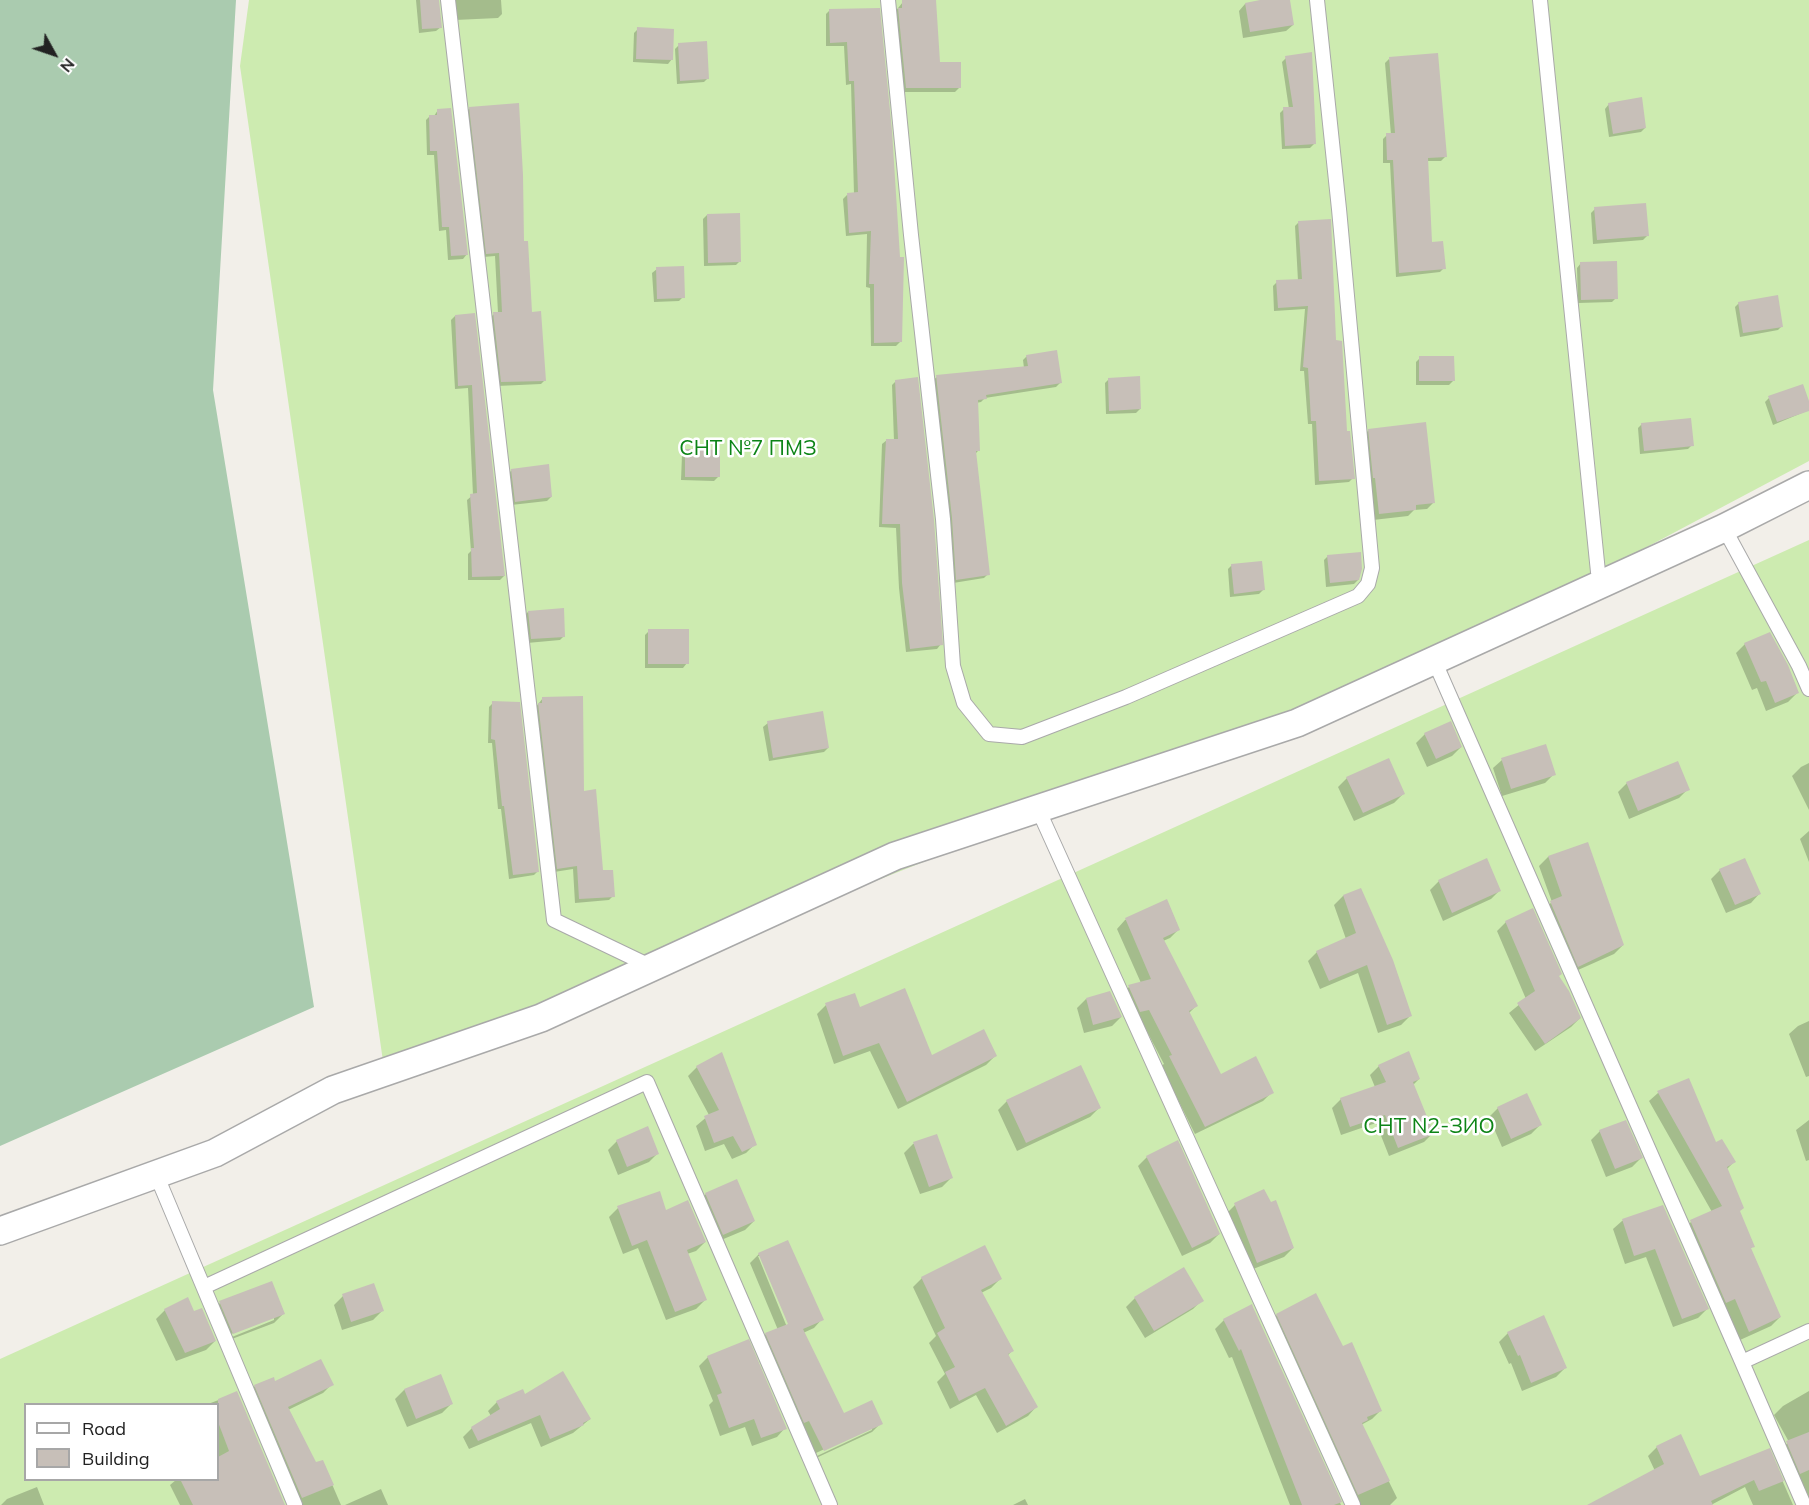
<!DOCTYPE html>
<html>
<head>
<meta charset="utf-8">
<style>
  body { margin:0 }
  #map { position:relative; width:1809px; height:1505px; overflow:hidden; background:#f2efe9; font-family:Mulish,sans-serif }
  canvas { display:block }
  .legend { position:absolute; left:24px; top:1403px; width:195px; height:78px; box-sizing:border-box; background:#fff; border:2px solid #a7a7a7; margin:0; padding:8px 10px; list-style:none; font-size:18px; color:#222 }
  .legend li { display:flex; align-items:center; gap:12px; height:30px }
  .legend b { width:30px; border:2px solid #a7a7a7 }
  .north { position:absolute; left:24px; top:24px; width:60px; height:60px; -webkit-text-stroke:4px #fff; paint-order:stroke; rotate:130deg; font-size:16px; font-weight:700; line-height:24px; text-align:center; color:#222 }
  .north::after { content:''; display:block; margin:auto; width:21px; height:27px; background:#222; clip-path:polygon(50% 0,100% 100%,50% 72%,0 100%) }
</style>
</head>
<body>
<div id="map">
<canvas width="1809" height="1505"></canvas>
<ul class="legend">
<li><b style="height:8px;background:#fff"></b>Road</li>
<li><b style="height:16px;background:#c7bfb8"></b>Building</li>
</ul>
<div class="north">N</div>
</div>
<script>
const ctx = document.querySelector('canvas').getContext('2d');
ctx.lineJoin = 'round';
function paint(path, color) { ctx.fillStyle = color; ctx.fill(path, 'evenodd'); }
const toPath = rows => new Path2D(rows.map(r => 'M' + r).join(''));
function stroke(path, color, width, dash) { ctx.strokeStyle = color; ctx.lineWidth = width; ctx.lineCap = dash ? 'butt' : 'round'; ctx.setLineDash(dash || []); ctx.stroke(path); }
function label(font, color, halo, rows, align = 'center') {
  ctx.font = font + ' Mulish,sans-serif'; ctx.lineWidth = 5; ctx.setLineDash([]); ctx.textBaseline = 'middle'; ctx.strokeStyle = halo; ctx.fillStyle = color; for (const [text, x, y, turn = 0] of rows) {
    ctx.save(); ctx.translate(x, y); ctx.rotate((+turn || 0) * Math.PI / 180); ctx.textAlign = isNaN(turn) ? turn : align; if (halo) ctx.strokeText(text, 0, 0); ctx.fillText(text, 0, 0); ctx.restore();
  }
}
const grass = toPath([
  [249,0,1809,0,1809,461,1434,660,385,1075,240,66],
  [1809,540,1809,1505,0,1505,0,1359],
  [26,1404,218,1404,218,1480,26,1480]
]);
const cemetery = toPath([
  [0,0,236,0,213,390,314,1007,0,1146]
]);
const shadow = toPath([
  [416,0,438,0,441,27,436,31,419,33],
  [452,0,501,0,502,14,498,18,455,20],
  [935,0,939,63,959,88,955,92,902,92,894,13,903,2],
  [1260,0,1289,0,1293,25,1286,31,1243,38,1239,11,1245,4,1260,2],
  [830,10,878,10,900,342,896,346,871,346,870,288,866,287,867,234,846,236,843,199,847,195,854,194,851,84,846,85,844,46,826,46,826,14],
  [638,29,672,59,668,64,633,62,634,33],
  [679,45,708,78,704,82,677,84,675,49],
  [1286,58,1314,144,1310,148,1282,149,1280,113,1284,109,1289,109,1282,62],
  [1389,59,1445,157,1441,161,1426,161,1431,244,1444,268,1440,272,1396,277,1390,163,1383,163,1383,139,1387,135,1391,135,1385,63],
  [1609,104,1645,128,1641,132,1609,137,1605,109],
  [470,108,523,243,530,313,545,380,541,384,497,386,490,318,494,314,498,313,495,256,483,257,466,112],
  [438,110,467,254,463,259,448,260,446,230,439,231,434,155,427,155,426,120,430,116,434,116],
  [1595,209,1647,236,1643,240,1593,244,1591,213],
  [707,215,740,261,736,265,704,266,703,219],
  [1299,222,1346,432,1353,478,1349,482,1315,485,1312,424,1308,424,1304,371,1300,371,1305,309,1274,311,1273,286,1277,282,1298,281,1295,226],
  [1581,263,1616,298,1612,302,1578,303,1577,268],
  [657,269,683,297,679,301,654,302,652,273],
  [1739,303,1782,326,1778,330,1740,337,1735,307],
  [474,315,504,576,500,580,468,580,468,554,471,551,467,500,473,495,468,388,455,389,451,320,455,316],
  [1027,356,1060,383,1056,387,985,398,981,402,976,403,978,451,975,454,988,574,984,578,953,583,932,381,937,377,1024,368,1023,360],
  [1420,358,1453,381,1449,385,1416,385,1416,362],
  [1109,379,1140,409,1136,413,1106,414,1105,383],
  [896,381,941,644,937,649,906,652,899,588,896,528,879,527,882,444,887,440,894,441,892,385],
  [1769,398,1809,405,1809,410,1773,425,1765,402],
  [1642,424,1692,445,1688,449,1640,454,1638,428],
  [1369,430,1433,503,1427,509,1414,510,1408,516,1373,520,1362,437],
  [686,451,718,477,714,481,681,480,682,455],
  [512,470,551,497,547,501,511,505,508,474],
  [1328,556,1358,580,1354,584,1326,587,1324,560],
  [1232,565,1263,590,1259,594,1230,597,1228,569],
  [528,612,564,636,560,640,527,643,524,616],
  [649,631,687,663,683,668,645,668,645,635],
  [1745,644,1797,693,1788,702,1766,711,1757,688,1752,690,1736,653],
  [543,698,582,792,601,872,613,896,609,900,575,903,573,869,554,872,535,708],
  [493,703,538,871,534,875,509,879,501,809,498,809,492,743,488,743,489,707],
  [768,723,828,748,824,752,769,761,763,727],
  [1425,734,1461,747,1452,756,1427,767,1416,743],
  [1502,760,1554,774,1545,783,1502,796,1493,768],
  [1809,763,1809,810,1792,776,1801,767],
  [1347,778,1403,794,1394,803,1354,821,1338,787],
  [1627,783,1688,789,1679,798,1629,819,1618,792],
  [1809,831,1809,862,1800,839],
  [1587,843,1623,945,1614,954,1569,974,1542,911,1552,902,1539,866,1548,857],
  [1720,870,1759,894,1751,903,1726,913,1711,879],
  [1439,881,1500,890,1491,899,1443,921,1430,890],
  [1360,890,1410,1016,1401,1025,1378,1033,1358,973,1320,989,1308,961,1317,952,1346,939,1334,905,1343,896],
  [1167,901,1179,929,1170,938,1163,941,1196,1006,1189,1013,1221,1076,1272,1092,1263,1101,1195,1134,1161,1066,1164,1064,1140,1018,1131,1021,1120,996,1129,987,1141,983,1117,929,1125,920],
  [1506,922,1558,976,1580,1018,1571,1027,1535,1051,1509,1013,1526,999,1497,931],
  [854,995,859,1009,931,1057,995,1056,986,1065,898,1109,870,1051,834,1064,817,1014,826,1005],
  [1086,999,1121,1017,1112,1026,1084,1033,1077,1008],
  [1809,1021,1809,1076,1806,1077,1789,1034,1798,1026],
  [721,1054,755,1144,746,1153,732,1159,724,1144,705,1151,696,1126,709,1115,688,1076,697,1067],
  [1379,1066,1419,1079,1413,1085,1433,1133,1424,1142,1389,1156,1376,1123,1341,1135,1332,1108,1341,1099,1375,1087,1370,1075],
  [1688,1080,1715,1144,1734,1162,1726,1170,1739,1212,1753,1246,1750,1249,1780,1317,1771,1326,1740,1340,1726,1307,1717,1311,1682,1231,1691,1222,1712,1212,1649,1101,1658,1093],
  [1007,1101,1099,1108,1090,1117,1017,1151,998,1110],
  [1498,1108,1540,1125,1531,1134,1502,1147,1489,1117],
  [1809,1120,1809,1160,1806,1161,1796,1130],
  [1600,1131,1641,1158,1632,1167,1606,1177,1591,1140],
  [936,1136,951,1178,942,1187,920,1194,904,1153,913,1144],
  [617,1141,657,1154,649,1162,618,1175,608,1150],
  [1147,1157,1219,1234,1210,1243,1182,1256,1138,1166],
  [706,1194,754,1221,745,1230,714,1243,697,1203],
  [1235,1205,1293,1248,1284,1257,1248,1271,1226,1214],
  [1662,1207,1707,1309,1698,1318,1673,1327,1646,1257,1625,1264,1613,1229,1622,1221],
  [618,1208,665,1212,705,1242,696,1251,687,1254,705,1300,696,1309,666,1320,638,1248,623,1254,609,1217],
  [788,1242,822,1319,814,1328,803,1333,843,1415,871,1402,881,1423,872,1432,814,1459,800,1429,795,1431,757,1343,766,1334,778,1330,750,1263,759,1254],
  [758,1256,761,1256,792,1330,789,1332],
  [872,1427,872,1430,817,1456,816,1453],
  [922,1278,1000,1279,991,1288,981,1293,1012,1351,1007,1356,1036,1407,1028,1416,997,1433,976,1395,950,1409,937,1382,945,1374,929,1343,936,1336,913,1287],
  [343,1296,382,1311,373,1320,342,1330,334,1305],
  [1135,1298,1202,1300,1193,1309,1145,1338,1126,1307],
  [187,1299,194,1313,215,1341,206,1350,176,1361,156,1319,165,1310],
  [220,1303,283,1314,274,1323,224,1342,211,1312],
  [274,1317,274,1320,227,1339,226,1336],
  [1251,1306,1341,1505,1290,1505,1232,1357,1229,1358,1215,1329,1224,1320],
  [1277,1315,1342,1348,1381,1410,1372,1419,1361,1425,1397,1498,1390,1505,1350,1505,1268,1324],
  [1508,1333,1565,1368,1556,1377,1522,1391,1511,1363,1509,1364,1499,1342],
  [708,1357,785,1428,777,1437,752,1446,745,1427,720,1436,709,1405,713,1401,699,1366],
  [440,1376,451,1404,442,1413,407,1427,395,1399,404,1390],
  [274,1383,332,1384,323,1393,288,1410,316,1464,322,1461,341,1505,292,1505,246,1395,255,1386],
  [1809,1391,1809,1505,1778,1451,1789,1442,1774,1415,1783,1406],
  [237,1393,284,1505,180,1505,170,1485,176,1480,218,1480,218,1404,208,1404],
  [524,1396,590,1419,573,1433,541,1447,531,1423,469,1449,463,1437,472,1428,491,1416,488,1411,497,1402],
  [1657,1447,1699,1478,1769,1450,1793,1505,1753,1505,1745,1487,1711,1505,1612,1505,1655,1471,1648,1456],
  [37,1487,44,1505,1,1505,7,1499],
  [381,1489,388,1505,345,1505],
  [1025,1499,1028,1505,1013,1505]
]);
const building = toPath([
  [420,0,439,0,442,28,422,29],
  [902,0,936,0,940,62,961,62,961,88,906,88,898,8,902,8],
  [1260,0,1290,0,1294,25,1250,32,1245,3],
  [880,8,892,131,900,257,904,257,902,342,874,343,874,284,869,284,871,231,849,233,847,193,858,192,854,81,849,81,847,42,830,43,829,9],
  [637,27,674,29,673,60,636,59],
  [707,41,709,79,680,81,678,43],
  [1312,52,1316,144,1285,146,1283,107,1293,107,1285,56],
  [1438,53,1447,157,1428,158,1432,242,1443,241,1446,269,1399,273,1393,160,1387,160,1386,133,1395,133,1389,57],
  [1642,97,1646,128,1613,134,1608,103],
  [519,103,523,175,524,241,528,241,532,312,541,311,546,381,501,382,493,312,502,312,499,253,486,254,469,107],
  [451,108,468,255,451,256,449,227,442,227,437,151,430,151,429,115,437,115,437,109],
  [1646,203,1649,236,1597,240,1594,207],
  [740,213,741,262,708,263,707,214],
  [1331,219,1336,340,1342,341,1347,431,1350,431,1355,479,1319,481,1316,421,1311,421,1308,368,1303,367,1308,306,1278,308,1276,280,1302,279,1298,221],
  [1617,261,1618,299,1581,300,1580,262],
  [684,266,685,298,657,299,656,267],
  [1778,295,1783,327,1743,333,1738,302],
  [475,313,505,576,472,577,471,548,474,548,470,494,477,493,472,385,458,386,455,315],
  [1057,350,1062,383,986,395,987,399,978,400,980,451,976,451,990,575,956,580,952,518,936,375,1028,366,1026,355],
  [1419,356,1454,356,1455,381,1419,381],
  [1140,376,1141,409,1109,411,1108,378],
  [918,377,934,520,943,645,910,649,902,583,900,524,882,524,883,497,886,439,898,439,895,380],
  [1803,384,1809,401,1809,411,1777,422,1768,396],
  [1691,418,1694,446,1644,451,1641,423],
  [1426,422,1435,503,1416,505,1416,510,1379,514,1375,478,1373,478,1368,429],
  [685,449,720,450,720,477,685,477],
  [549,464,552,497,515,502,511,469],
  [1361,552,1362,569,1359,580,1330,583,1327,555],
  [1262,561,1265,590,1234,594,1231,564],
  [564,608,565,637,531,639,528,611],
  [648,629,689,629,689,664,648,664],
  [1770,632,1788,665,1799,693,1775,703,1766,681,1761,682,1744,643],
  [583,696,584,791,596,789,603,870,613,870,615,897,579,899,577,866,557,869,538,703,542,703,542,697],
  [492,701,520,702,539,872,513,875,504,806,502,806,495,740,491,739],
  [823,711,829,748,773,758,767,721],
  [1451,721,1462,747,1436,759,1424,733],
  [1546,744,1556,775,1511,789,1501,758],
  [1389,758,1405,794,1363,813,1346,777],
  [1678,761,1690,790,1638,811,1626,782],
  [1588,842,1624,945,1578,967,1550,901,1562,896,1548,856],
  [1487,858,1501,891,1452,913,1438,880],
  [1745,858,1761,894,1735,905,1719,869],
  [1361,888,1393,960,1412,1016,1387,1025,1367,965,1329,981,1316,951,1356,933,1343,895],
  [1167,899,1180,930,1163,938,1198,1006,1189,1011,1221,1074,1256,1056,1274,1093,1205,1127,1169,1056,1172,1055,1149,1010,1140,1012,1128,985,1151,979,1125,918],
  [1533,908,1562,974,1559,976,1569,991,1581,1018,1545,1044,1517,1003,1535,991,1505,921],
  [905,988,932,1055,984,1029,997,1056,907,1102,879,1043,843,1056,825,1003,855,993,860,1007],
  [1110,991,1122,1017,1093,1025,1086,998],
  [1409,1051,1420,1079,1413,1082,1434,1134,1398,1148,1385,1115,1350,1127,1340,1098,1386,1082,1378,1065],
  [722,1052,757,1145,742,1152,733,1136,714,1143,704,1116,719,1110,696,1066],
  [1081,1065,1101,1108,1026,1143,1006,1100],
  [1689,1078,1716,1142,1722,1139,1736,1162,1727,1167,1744,1208,1740,1211,1755,1247,1751,1248,1781,1317,1749,1332,1735,1299,1726,1303,1690,1220,1722,1206,1657,1091],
  [1527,1093,1542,1125,1511,1139,1497,1107],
  [1626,1120,1643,1158,1615,1169,1599,1130],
  [648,1126,659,1154,627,1167,616,1140],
  [937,1134,953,1178,929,1187,913,1142],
  [1178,1140,1220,1234,1192,1248,1146,1156],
  [737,1179,755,1221,723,1235,705,1193],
  [1264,1189,1271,1202,1276,1200,1294,1248,1257,1263,1234,1203],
  [660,1191,666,1210,688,1200,706,1242,687,1250,707,1300,675,1312,647,1240,632,1246,617,1206],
  [1663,1205,1709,1309,1682,1319,1655,1249,1634,1256,1622,1219],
  [788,1240,824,1320,803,1329,844,1413,872,1400,883,1424,824,1451,809,1421,804,1423,765,1333,788,1324,758,1253],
  [985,1245,1002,1279,981,1290,1014,1351,1008,1354,1038,1407,1006,1426,985,1388,959,1401,945,1372,955,1367,937,1333,945,1328,921,1277],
  [1184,1267,1204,1301,1154,1331,1134,1297],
  [272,1281,285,1314,233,1334,219,1301],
  [374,1283,384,1311,351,1322,342,1294],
  [1316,1293,1343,1346,1352,1342,1382,1411,1367,1417,1368,1420,1362,1423,1390,1481,1358,1495,1276,1314],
  [188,1297,194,1311,202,1308,216,1341,185,1353,164,1309],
  [1252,1304,1253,1307,1342,1502,1334,1505,1302,1505,1241,1349,1239,1351,1223,1319],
  [1544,1315,1567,1368,1531,1383,1520,1355,1518,1356,1507,1332],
  [749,1339,787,1429,761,1438,754,1419,729,1428,717,1395,722,1393,707,1356],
  [321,1359,334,1385,288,1407,316,1462,323,1460,334,1485,302,1498,254,1385,274,1377,275,1381],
  [563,1371,591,1419,583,1423,584,1425,550,1439,540,1415,478,1441,471,1427,500,1409,496,1401,523,1389,525,1394],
  [441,1374,453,1404,416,1419,404,1389],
  [237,1391,285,1505,193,1505,180,1479,218,1479,218,1457,229,1451,218,1422,218,1399],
  [1809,1432,1809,1470,1800,1474,1786,1441],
  [1681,1434,1700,1476,1770,1448,1784,1481,1759,1491,1754,1480,1711,1501,1713,1505,1587,1505,1664,1464,1656,1446]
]);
const service = toPath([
  [448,0,554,920,652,967],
  [888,0,911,235,943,519,953,666,964,703,989,734,1022,737,1126,697,1358,596,1368,584,1372,568,1339,209,1317,0],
  [1540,0,1598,572],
  [1724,528,1799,666,1809,689],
  [1434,660,1742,1362],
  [1038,809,1353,1505],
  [156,1174,295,1505],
  [204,1287,647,1082,830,1505],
  [1804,1505,1742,1362,1809,1331]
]);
const minor = toPath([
  [0,1231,215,1153,333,1090,541,1018,895,856,1297,723,1724,528,1809,485]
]);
const parkNames = [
  ["СНТ №7 ПМЗ",748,449],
  ["СНТ N2-ЗИО",1429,1127]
];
paint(grass, '#cdebb0');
paint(cemetery, '#aacbaf');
paint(shadow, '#0003');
paint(building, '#c7bfb8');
stroke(service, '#a9a9a9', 16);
stroke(minor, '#a9a9a9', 30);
stroke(service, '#fff', 14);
stroke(minor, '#fff', 27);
label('21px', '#0c8416', '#fff', parkNames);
</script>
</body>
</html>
